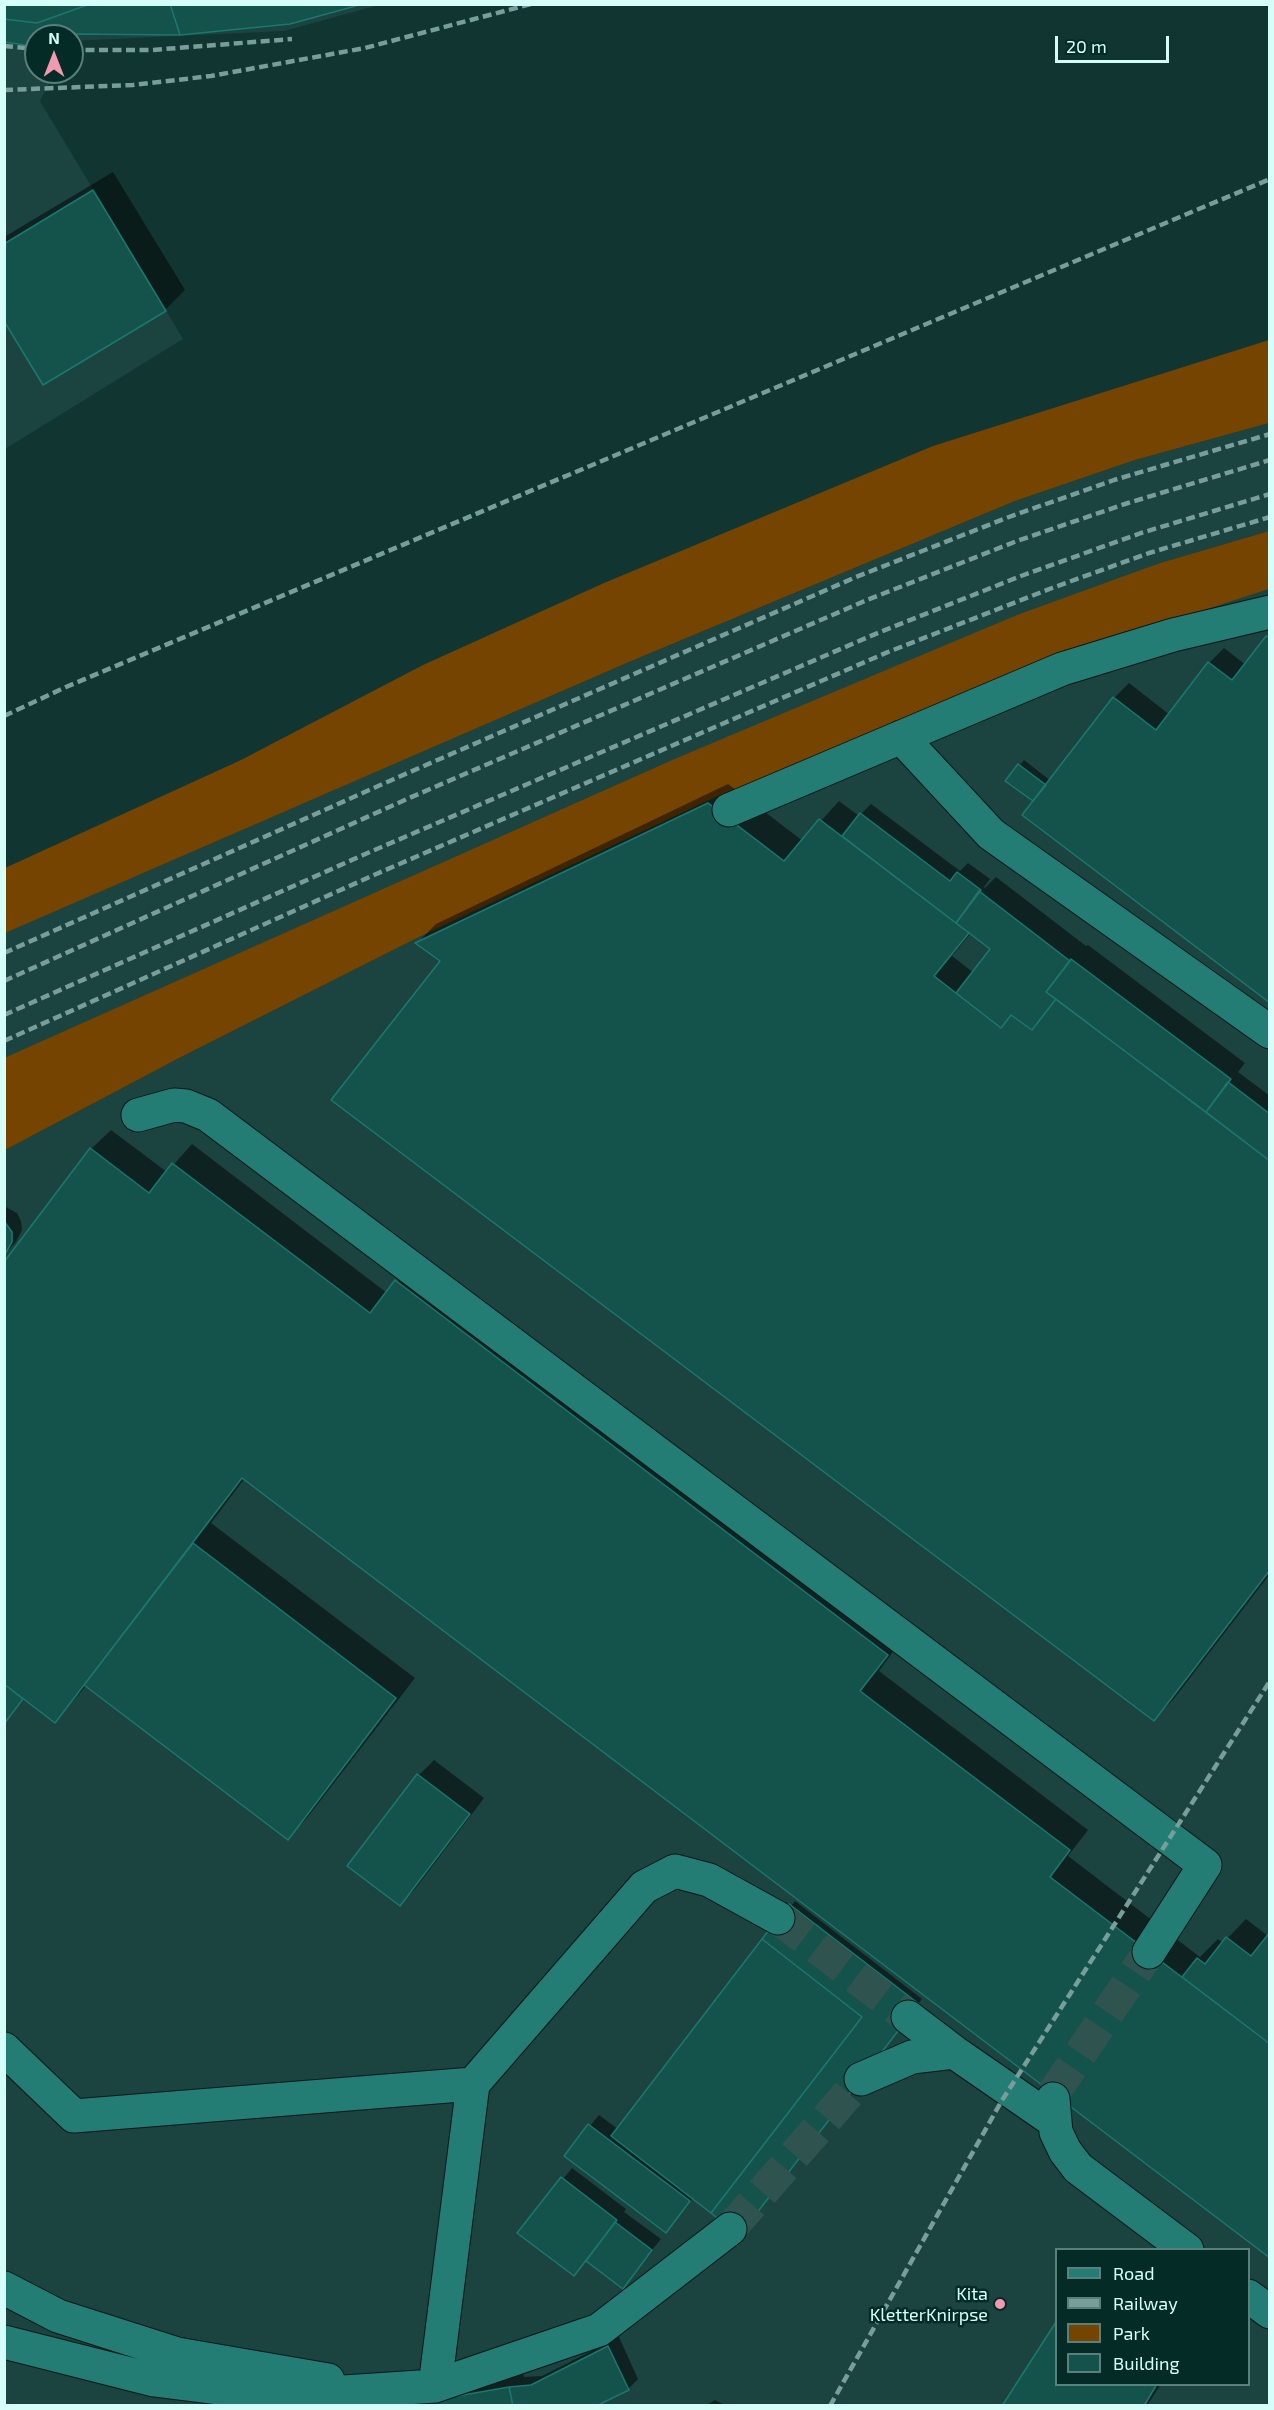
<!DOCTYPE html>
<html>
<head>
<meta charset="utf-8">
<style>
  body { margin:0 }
  #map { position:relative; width:1274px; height:2410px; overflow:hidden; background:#113531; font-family:"Exo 2",sans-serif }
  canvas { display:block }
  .frame { position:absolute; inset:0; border:6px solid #d7fff9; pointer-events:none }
  .legend { position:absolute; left:1055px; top:2248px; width:195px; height:138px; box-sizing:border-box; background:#052b27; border:2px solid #59807b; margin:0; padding:8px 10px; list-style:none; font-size:18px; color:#d7fff9 }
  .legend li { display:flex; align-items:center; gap:12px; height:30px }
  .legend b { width:30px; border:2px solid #59807b }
  .north { position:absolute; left:24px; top:24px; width:60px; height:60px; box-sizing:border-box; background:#052b27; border:2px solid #59807b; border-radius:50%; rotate:0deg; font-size:16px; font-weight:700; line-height:24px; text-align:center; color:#d7fff9 }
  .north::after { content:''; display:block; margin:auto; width:21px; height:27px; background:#f29aad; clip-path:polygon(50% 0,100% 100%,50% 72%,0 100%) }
  .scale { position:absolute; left:1055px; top:36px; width:114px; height:27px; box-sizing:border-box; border:3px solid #d7fff9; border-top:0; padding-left:8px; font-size:18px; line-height:21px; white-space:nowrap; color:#d7fff9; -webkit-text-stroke:4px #052b27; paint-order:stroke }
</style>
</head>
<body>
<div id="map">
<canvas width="1274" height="2410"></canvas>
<div class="frame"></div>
<ul class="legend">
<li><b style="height:8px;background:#247d75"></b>Road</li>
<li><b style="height:8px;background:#789e99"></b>Railway</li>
<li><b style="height:16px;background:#754400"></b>Park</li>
<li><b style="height:16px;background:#14524c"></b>Building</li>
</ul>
<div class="north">N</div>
<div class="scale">20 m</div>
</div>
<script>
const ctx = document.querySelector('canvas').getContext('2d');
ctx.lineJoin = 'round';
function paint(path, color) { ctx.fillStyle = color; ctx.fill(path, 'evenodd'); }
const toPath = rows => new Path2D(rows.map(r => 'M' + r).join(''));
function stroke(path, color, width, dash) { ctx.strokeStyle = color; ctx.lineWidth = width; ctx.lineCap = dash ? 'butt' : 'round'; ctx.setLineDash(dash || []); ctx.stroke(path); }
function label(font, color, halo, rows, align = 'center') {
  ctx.font = font + ' "Exo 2",sans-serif'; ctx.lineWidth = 5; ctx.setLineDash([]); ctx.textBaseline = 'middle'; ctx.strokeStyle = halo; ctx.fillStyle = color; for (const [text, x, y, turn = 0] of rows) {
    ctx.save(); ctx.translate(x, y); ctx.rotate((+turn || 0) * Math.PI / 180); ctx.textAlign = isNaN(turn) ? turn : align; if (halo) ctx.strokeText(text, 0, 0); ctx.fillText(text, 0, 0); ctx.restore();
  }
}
const built = toPath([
  [5,5,379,5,284,31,72,41,72,36,36,36,36,72,55,72,40,101,183,339,5,449],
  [1269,423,1269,531,1160,563,672,760,5,1058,4,933,629,662,1015,501,1135,460],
  [1269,589,1269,2405,5,2406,5,1150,183,1056,415,939,709,800,1045,662],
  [1056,2250,1248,2250,1248,2384,1056,2384]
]);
const green = toPath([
  [1269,340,1269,423,1135,460,1015,501,629,662,5,933,5,868,241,760,423,665,604,583,933,446],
  [1269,531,1269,589,1045,662,709,800,415,939,183,1056,5,1150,4,1058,672,760,1017,615,1160,563]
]);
const shadow = toPath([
  [113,172,185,290,165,310,4,318,4,237],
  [1270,635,1270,1001,1040,795,1007,781,1024,760,1051,781,1114,698,1129,683,1170,715,1209,663,1224,648,1246,665],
  [728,784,803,841,839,801,859,816,871,804,960,871,968,863,990,879,984,887,985,888,996,877,1086,946,1088,945,1245,1063,1238,1072,1270,1096,1270,1574,1173,1700,1154,1719,442,961,417,943,436,924],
  [971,933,992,949,974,973,952,956],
  [111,1130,167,1172,192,1144,387,1293,415,1262,906,1634,879,1671,1088,1830,1068,1856,1200,1957,1218,1939,1223,1943,1246,1919,1268,1936,1270,1934,1270,2256,245,1478,211,1523,415,1678,307,1818,287,1838,87,1685,55,1721,25,1698,4,1724,4,1256,8,1259,91,1149],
  [4,1206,17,1213,21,1221,22,1230,16,1242,4,1254],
  [434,1760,484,1798,415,1889,400,1904,349,1866,419,1775],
  [795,1901,922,1999,744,2229,693,2198,666,2231,566,2155,599,2115,618,2129],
  [572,2168,626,2209,624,2212,661,2239,622,2287,587,2260,574,2274,519,2233],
  [1056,2325,1056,2384,1161,2384,1147,2406,1004,2406],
  [619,2337,638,2379,628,2389,593,2406,354,2406,523,2373,524,2377,542,2376],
  [715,2400,727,2406,705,2406]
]);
const building = toPath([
  [4,4,90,4,37,23,4,19,4,4],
  [90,4,170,4,180,35,73,34,66,36,36,36,36,45,33,46,4,42,4,19,37,23,90,4],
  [170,4,363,4,290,24,180,35,170,4],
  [93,190,166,311,43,385,4,321,4,244,93,190],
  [1266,636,1270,638,1270,1003,1022,815,1113,697,1156,730,1208,662,1232,680,1266,636],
  [1018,764,1046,785,1033,801,1005,781,1018,764],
  [708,803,784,861,819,819,969,933,934,976,1001,1028,1011,1015,1032,1030,1056,999,1270,1161,1270,1570,1154,1721,331,1100,440,961,415,943,708,803],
  [860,813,950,881,957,872,981,890,956,923,842,836,860,813],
  [979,891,1070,961,1046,992,1056,999,1032,1030,1011,1015,1001,1028,956,993,990,949,956,923,979,891],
  [1071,959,1231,1079,1206,1112,1046,992,1071,959],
  [1228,1082,1270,1114,1270,1161,1206,1112,1228,1082],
  [90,1148,149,1193,172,1163,370,1313,395,1280,888,1655,860,1691,1070,1850,1050,1877,1270,2044,1270,2258,242,1478,55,1723,4,1684,4,1262,90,1148],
  [4,1221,12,1232,12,1242,4,1256,4,1221],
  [193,1543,396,1698,288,1840,84,1685,193,1543],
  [4,1684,23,1699,4,1724,4,1684],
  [417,1774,470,1814,400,1906,347,1866,417,1774],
  [789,1904,919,2004,739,2236,711,2213,862,2017,762,1939,789,1904],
  [1270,1932,1270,2044,1182,1977,1197,1958,1205,1964,1226,1937,1251,1956,1270,1932],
  [762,1939,862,2017,711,2213,611,2136,762,1939],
  [588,2124,690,2201,666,2233,564,2156,588,2124],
  [561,2177,617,2220,574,2276,517,2233,561,2177],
  [615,2222,652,2250,623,2289,586,2261,615,2222],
  [1056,2322,1056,2384,1157,2384,1144,2406,1002,2406,1056,2322],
  [608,2346,629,2390,596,2406,513,2406,509,2387,531,2385,608,2346],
  [509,2387,513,2406,400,2406,509,2387]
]);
const minorTunnel = toPath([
  [778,1918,908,2017],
  [1053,2094,1149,1952],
  [730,2229,861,2079]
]);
const minor = toPath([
  [901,737,991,834,1270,1032],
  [729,810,1062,669,1173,635,1270,612],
  [138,1115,174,1105,186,1106,208,1115,1205,1865,1149,1952],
  [908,2017,954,2052],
  [4,2049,74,2116,473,2084,644,1887,675,1871,709,1880,778,1918],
  [861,2079,912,2057,954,2052,1054,2121],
  [1053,2099,1056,2132,1065,2151,1078,2168,1187,2250],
  [4,2288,58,2316,177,2354,328,2380],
  [1248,2296,1270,2312],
  [4,2342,154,2380,283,2396,435,2386,599,2330,730,2229],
  [435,2386,473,2084]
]);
const rail = toPath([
  [4,46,36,49],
  [72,50,152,50,292,39],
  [4,90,133,85,211,76,365,48,531,4],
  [4,716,66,687,1270,179],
  [4,953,394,779,856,577,1009,517,1114,480,1270,434],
  [4,981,407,799,867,600,1017,541,1128,503,1270,460],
  [4,1015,363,855,880,632,1021,576,1141,533,1270,494],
  [4,1041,374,875,888,652,1052,588,1149,553,1270,517],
  [830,2406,1001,2102,1270,1681]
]);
const markers = [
  [1000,2304,6,"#f29aad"]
];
const poiNames = [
  ["Kita",988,2294],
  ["KletterKnirpse",988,2315]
];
paint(built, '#1b433f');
paint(green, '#754400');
paint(shadow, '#0007');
paint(building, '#14524c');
stroke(building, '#1c786f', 1.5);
stroke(minorTunnel, '#2f534f', 33, [33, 16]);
stroke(minor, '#0b1a18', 35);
stroke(minor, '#247d75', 33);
stroke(rail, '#789e99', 4.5, [9, 4.5]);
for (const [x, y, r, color] of markers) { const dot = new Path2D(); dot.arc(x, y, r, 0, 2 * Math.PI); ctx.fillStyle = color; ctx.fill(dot); stroke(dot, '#052b27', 2); }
label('18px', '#d7fff9', '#052b27', poiNames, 'right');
</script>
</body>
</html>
